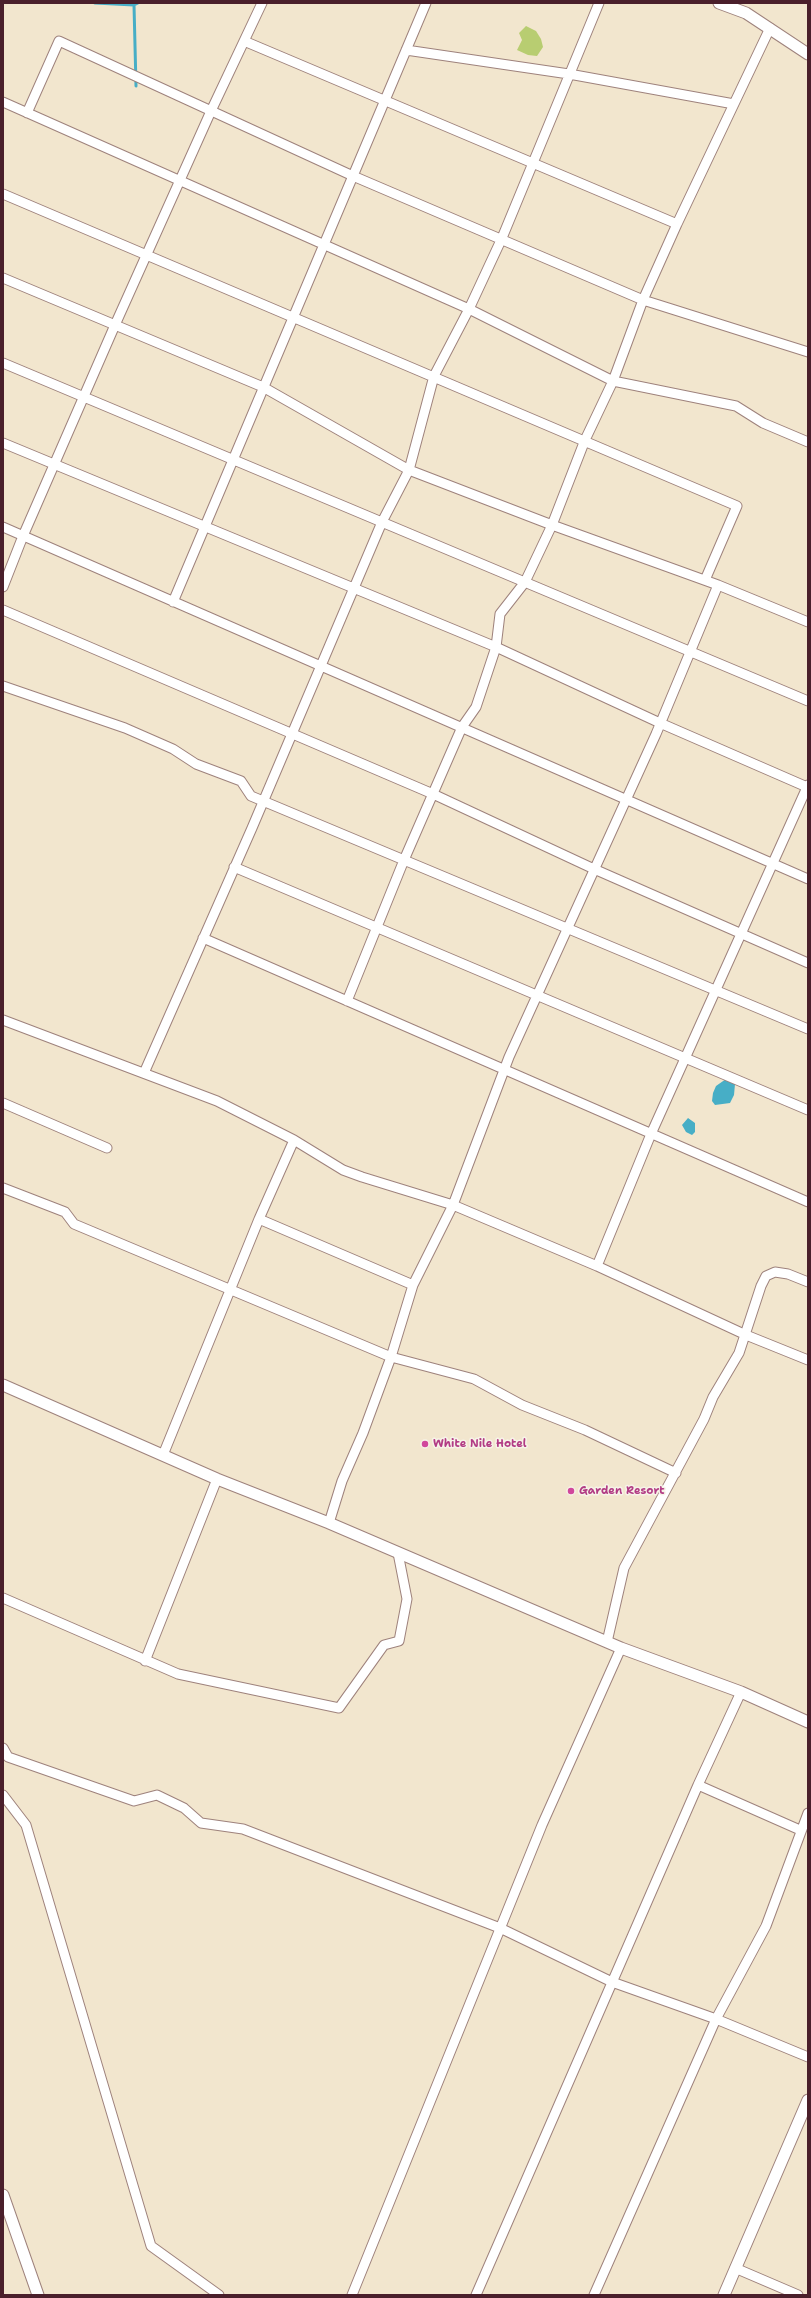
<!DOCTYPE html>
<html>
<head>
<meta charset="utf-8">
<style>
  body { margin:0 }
  #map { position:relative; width:811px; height:2298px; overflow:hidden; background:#f2e6ce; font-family:"Shantell Sans",sans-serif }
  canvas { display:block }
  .frame { position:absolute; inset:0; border:4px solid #4a1f2b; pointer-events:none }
</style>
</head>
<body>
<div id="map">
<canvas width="811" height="2298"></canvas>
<div class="frame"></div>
</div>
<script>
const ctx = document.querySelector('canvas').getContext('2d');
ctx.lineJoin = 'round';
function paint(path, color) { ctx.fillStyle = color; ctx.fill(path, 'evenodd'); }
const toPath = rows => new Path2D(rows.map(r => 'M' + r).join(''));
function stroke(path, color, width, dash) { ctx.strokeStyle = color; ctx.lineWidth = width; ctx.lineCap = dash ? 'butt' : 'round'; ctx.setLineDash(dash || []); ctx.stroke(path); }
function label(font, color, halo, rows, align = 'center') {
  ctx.font = font + ' "Shantell Sans",sans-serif'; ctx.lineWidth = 3; ctx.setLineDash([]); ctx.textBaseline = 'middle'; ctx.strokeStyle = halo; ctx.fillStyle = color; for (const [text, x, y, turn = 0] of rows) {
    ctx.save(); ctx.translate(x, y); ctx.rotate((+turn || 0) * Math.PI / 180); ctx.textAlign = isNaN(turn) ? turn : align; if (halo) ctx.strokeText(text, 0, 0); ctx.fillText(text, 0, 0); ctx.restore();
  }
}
const green = toPath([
  [526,26,536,31,541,39,543,47,537,56,528,55,517,50,522,40,519,33]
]);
const water = toPath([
  [726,1079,735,1084,734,1095,730,1103,715,1105,712,1101,713,1093,716,1086],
  [688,1118,695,1123,695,1132,692,1135,686,1132,682,1125]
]);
const stream = toPath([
  [95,3,134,5,138,3],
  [134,5,136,86]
]);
const minor = toPath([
  [244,41,677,224],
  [406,50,569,74,734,104],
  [3,102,469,309,613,381,736,406,763,423,808,442],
  [27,113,59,41,353,176,643,300,808,352],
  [3,194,737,506,705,580],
  [3,278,263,387,409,470,552,525,718,585,808,622],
  [3,363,808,701],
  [3,443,496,647,660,723,807,787],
  [3,527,808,879],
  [3,587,23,536,115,325,211,111,262,3],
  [173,602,426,3],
  [3,610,433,794,594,869,808,963],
  [3,686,125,728,173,749,196,764,241,781,251,796,808,1029],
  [234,867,808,1110],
  [203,938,808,1202],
  [347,1001,404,860,462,727,476,707,496,647,500,614,525,582,552,525,585,440,613,381,643,300,677,224,770,28],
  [3,1020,217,1101,294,1140,343,1170,362,1177,453,1205,597,1266,746,1335,808,1360],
  [144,1073,252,828,382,522,409,470,434,376,469,309,502,238,599,3],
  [3,1103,107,1148],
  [3,1188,65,1212,74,1224,391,1357,474,1379,522,1405,585,1430,676,1473],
  [259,1219,413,1285],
  [597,1266,651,1134,808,785],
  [163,1455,259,1219,294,1140],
  [329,1523,342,1481,363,1433,391,1357,413,1285,453,1205,509,1057,656,734,718,585],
  [3,1598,178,1674,339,1708,384,1645,399,1641,407,1599,398,1553],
  [607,1642,624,1568,704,1419,713,1397,739,1353,761,1286,766,1276,775,1272,788,1274,808,1282],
  [145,1661,217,1479],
  [3,1748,8,1757,134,1801,157,1795,184,1808,201,1823,243,1829,500,1928,612,1982,716,2019,808,2057],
  [698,1785,800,1830],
  [3,1795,26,1825,151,2246,219,2295],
  [735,2268,798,2295],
  [352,2295,542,1825,621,1648],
  [476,2295,698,1785,741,1692],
  [594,2295,716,2019,766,1926,808,1813]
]);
const tertiary = toPath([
  [719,3,746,13,808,54],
  [3,1385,217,1479,329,1523,621,1648,741,1692,808,1722],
  [3,2195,38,2295],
  [724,2295,808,2100]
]);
const markers = [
  [425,1444,4,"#d1479c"],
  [571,1491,4,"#d1479c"]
];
const hotelNames = [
  ["White Nile Hotel",433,1444],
  ["Garden Resort",579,1491]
];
paint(green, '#b8cd71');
paint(water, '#47aec6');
stroke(stream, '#47aec6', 3);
stroke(minor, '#9e827c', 11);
stroke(tertiary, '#9e827c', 13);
stroke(minor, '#fff', 9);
stroke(tertiary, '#fff', 11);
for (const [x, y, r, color] of markers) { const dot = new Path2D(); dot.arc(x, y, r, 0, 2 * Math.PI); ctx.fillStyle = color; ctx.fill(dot); stroke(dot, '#f7f3e8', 1.5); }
label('bold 11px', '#b23c85', '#f7f3e8', hotelNames, 'left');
</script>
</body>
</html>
